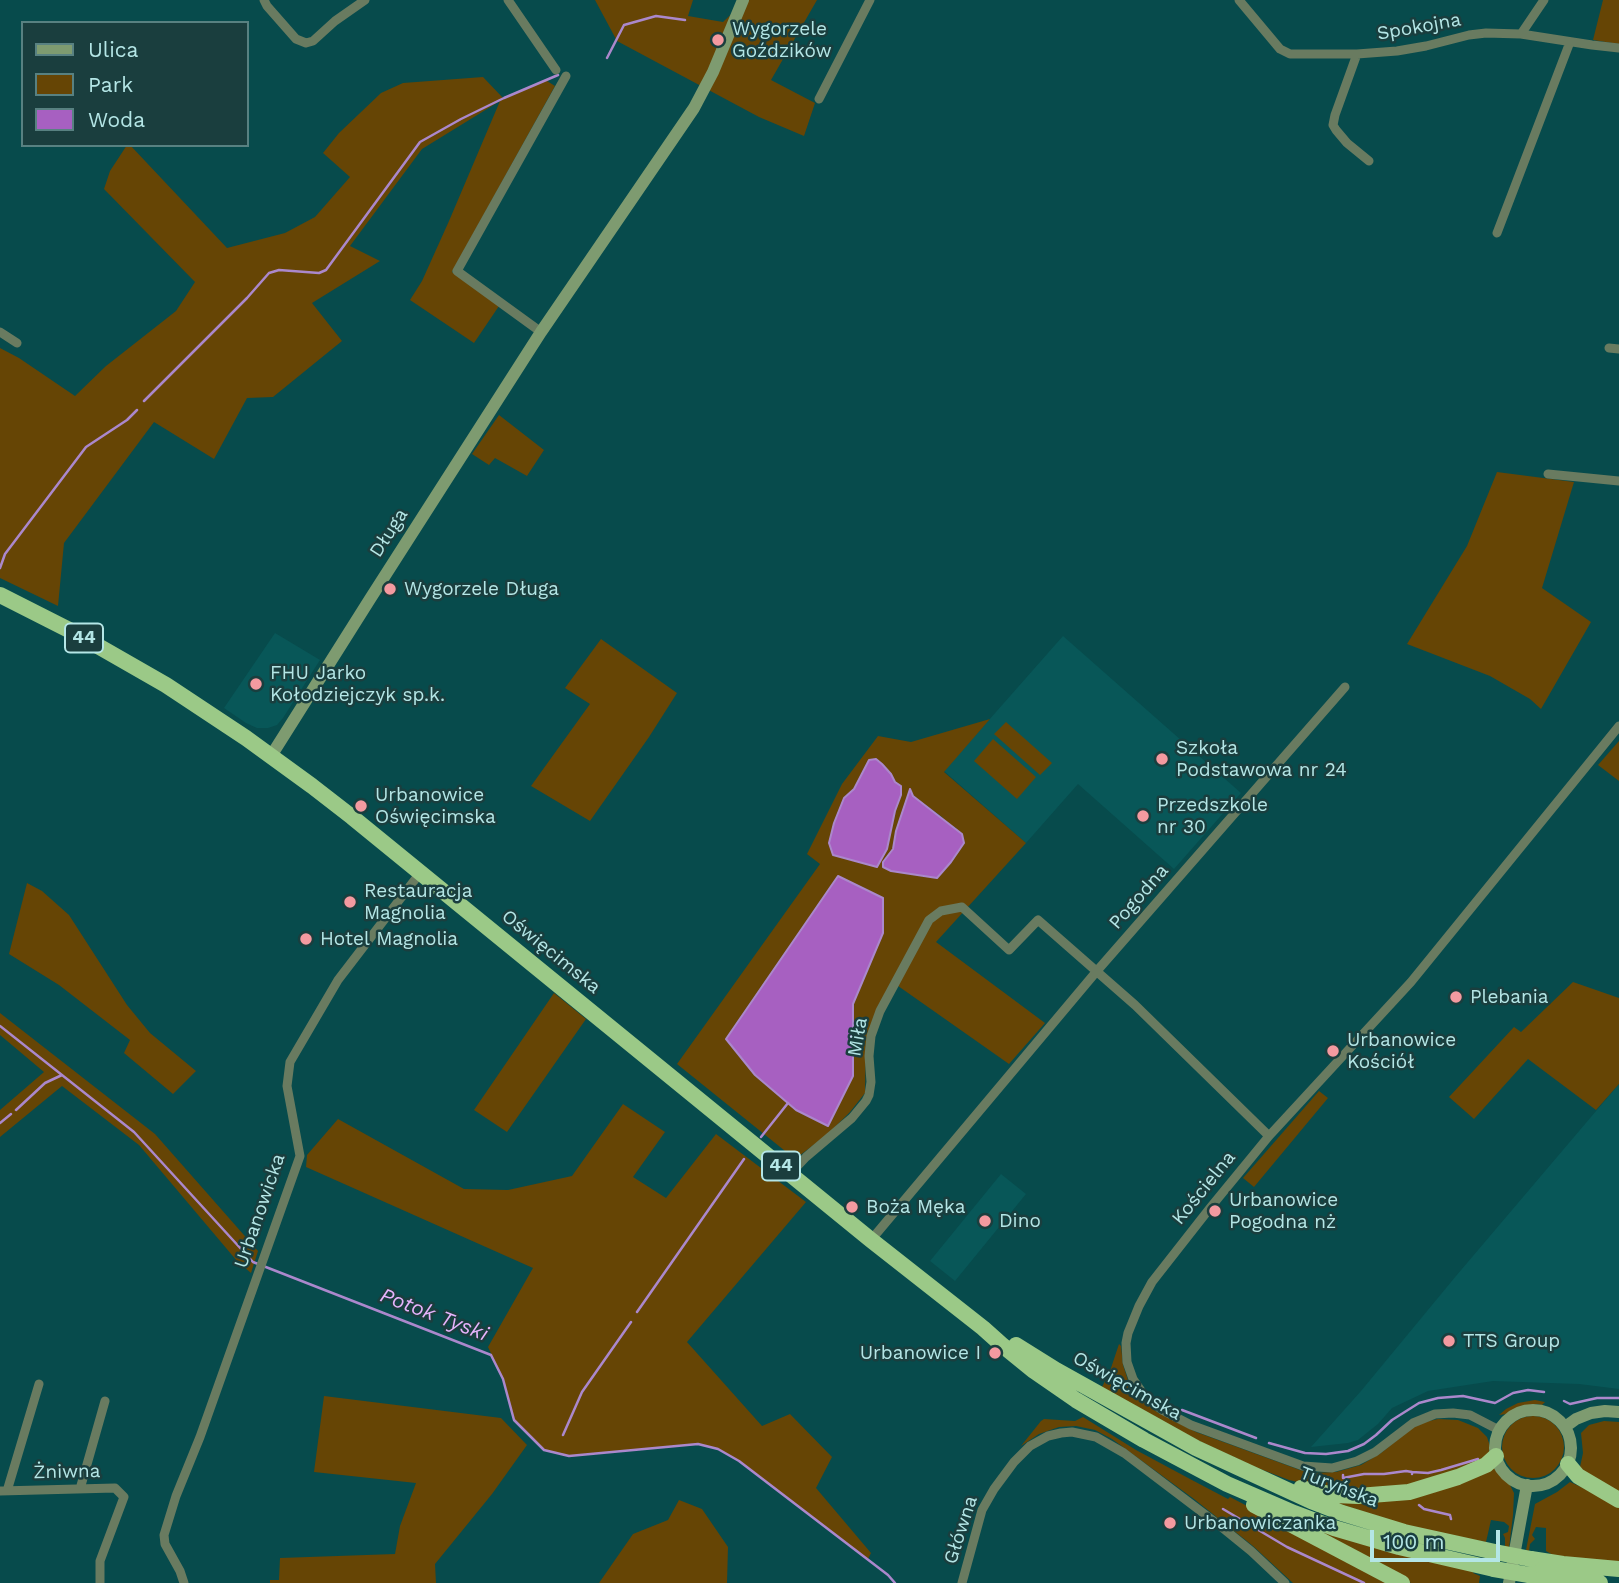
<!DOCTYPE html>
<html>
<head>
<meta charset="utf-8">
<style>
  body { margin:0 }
  #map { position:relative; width:1619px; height:1583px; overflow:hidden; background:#074b4c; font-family:"Work Sans",sans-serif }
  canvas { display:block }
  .legend { position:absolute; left:21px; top:21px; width:228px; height:126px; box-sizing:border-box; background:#1a3e3e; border:2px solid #588181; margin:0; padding:9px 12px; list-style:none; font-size:21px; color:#b4e6e6 }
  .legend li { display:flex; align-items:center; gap:14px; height:35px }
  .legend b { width:35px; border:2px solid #588181 }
  .scale { position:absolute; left:1370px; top:1530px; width:130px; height:32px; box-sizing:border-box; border:4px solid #b4e6e6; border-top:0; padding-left:9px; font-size:21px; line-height:24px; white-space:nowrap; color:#b4e6e6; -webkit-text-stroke:5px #1a3e3e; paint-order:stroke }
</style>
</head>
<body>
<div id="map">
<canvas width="1619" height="1583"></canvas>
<ul class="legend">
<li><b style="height:9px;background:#7e9b70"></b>Ulica</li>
<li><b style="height:19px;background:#664505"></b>Park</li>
<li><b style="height:19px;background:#a760c1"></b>Woda</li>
</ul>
<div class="scale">100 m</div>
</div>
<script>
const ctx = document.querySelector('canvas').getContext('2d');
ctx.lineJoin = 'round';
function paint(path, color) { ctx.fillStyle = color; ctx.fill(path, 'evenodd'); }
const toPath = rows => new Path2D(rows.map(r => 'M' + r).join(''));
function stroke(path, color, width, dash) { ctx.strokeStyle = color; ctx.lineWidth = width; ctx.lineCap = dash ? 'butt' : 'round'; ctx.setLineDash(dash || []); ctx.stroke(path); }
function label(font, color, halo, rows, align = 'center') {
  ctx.font = font + ' "Work Sans",sans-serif'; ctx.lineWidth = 5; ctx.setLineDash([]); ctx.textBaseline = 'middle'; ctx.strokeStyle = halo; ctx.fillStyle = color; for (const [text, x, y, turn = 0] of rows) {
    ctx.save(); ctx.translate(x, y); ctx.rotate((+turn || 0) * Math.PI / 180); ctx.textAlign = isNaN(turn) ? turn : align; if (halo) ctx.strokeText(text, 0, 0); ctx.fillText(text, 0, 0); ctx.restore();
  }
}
const built = toPath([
  [275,633,320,660,283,718,277,725,268,728,257,728,246,723,224,708],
  [1063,636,1241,793,1174,869,1078,784,1026,843,944,771],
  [1619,1084,1619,1389,1579,1384,1493,1381,1428,1391,1392,1408,1378,1424,1358,1440,1348,1443,1311,1447,1361,1391,1456,1276],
  [1001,1174,1026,1194,955,1281,930,1261]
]);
const green = toPath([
  [595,0,693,0,688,16,723,22,746,0,817,0,771,80,815,103,804,136,759,117,617,41],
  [1603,0,1619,0,1619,44,1593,40],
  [562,74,547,81,555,86,452,272,499,306,474,343,410,300,422,281,449,221,500,101,422,149,350,246,380,261,312,303,342,341,273,397,247,398,214,459,154,422,64,543,58,606,0,578,0,348,19,358,75,396,106,366,176,311,195,282,104,189,110,171,127,145,130,145,227,248,285,233,315,217,350,177,323,153,339,133,381,93,403,83,483,77,504,99],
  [499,415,544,450,527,476,495,458,489,465,472,454],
  [1497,472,1574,482,1542,588,1591,622,1541,709,1530,699,1490,676,1407,644,1467,546],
  [601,639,677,693,649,737,590,821,531,786,590,704,565,688],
  [990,719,944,772,1026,843,936,942,1045,1023,1009,1064,891,981,866,1041,865,1093,850,1112,828,1134,795,1159,677,1064,820,864,807,854,842,784,878,736,911,742],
  [891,774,901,795,895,811,887,848,877,867,833,855,844,799,854,789],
  [910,790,913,796,942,817,946,823,956,828,959,850,945,870,937,878,891,871,883,862,893,849],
  [838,876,883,933,853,1004,796,1110,755,1075,726,1039],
  [1006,722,1052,763,1040,775,994,734],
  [993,739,1036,777,1017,799,974,761],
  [1619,741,1619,781,1598,765],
  [27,883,42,891,69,915,127,1005,150,1033,196,1071,173,1094,124,1053,130,1040,59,985,9,954],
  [1573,982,1619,998,1619,1084,1596,1110,1528,1059,1474,1119,1449,1097,1514,1027,1521,1032],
  [554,993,586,1019,507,1132,474,1110],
  [0,1013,155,1134,258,1251,251,1273,237,1261,139,1145,62,1086,0,1137,0,1110,44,1072,0,1035],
  [1319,1091,1328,1098,1254,1187,1243,1178],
  [623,1104,665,1132,633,1177,666,1198,716,1134,806,1202,687,1342,762,1426,790,1414,832,1457,816,1488,871,1553,868,1559,739,1461,718,1449,698,1444,569,1456,544,1450,514,1420,503,1379,488,1347,533,1268,306,1167,307,1155,338,1119,464,1189,508,1190,572,1176],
  [1119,1344,1121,1346,1123,1365,1129,1383,1141,1399,1157,1412,1196,1432,1300,1470,1311,1473,1336,1472,1361,1465,1381,1453,1412,1428,1425,1422,1438,1419,1458,1420,1478,1428,1487,1437,1490,1446,1489,1453,1481,1463,1395,1490,1318,1487,1289,1480,1255,1467,1197,1440,1102,1387,1110,1371],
  [324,1396,501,1418,527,1445,492,1494,435,1564,436,1583,270,1583,270,1580,279,1580,280,1558,395,1554,400,1526,416,1483,314,1472],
  [1535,1400,1545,1402,1542,1405,1537,1404,1521,1406,1506,1414,1499,1415,1506,1409,1518,1403],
  '1502 1447a31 31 0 1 1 62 0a31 31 0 1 1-62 0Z',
  [1083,1417,1136,1450,1190,1479,1228,1499,1230,1497,1394,1583,1293,1583,1253,1546,1194,1499,1112,1439,1095,1430,1076,1426,1059,1427,1039,1434,1021,1446,1041,1421,1044,1419,1075,1421],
  [1604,1421,1619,1422,1619,1495,1583,1474,1580,1467,1583,1453,1581,1433,1589,1425],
  [1496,1467,1498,1472,1509,1483,1514,1493,1513,1515,1509,1548,1505,1547,1505,1538,1503,1534,1508,1532,1509,1526,1504,1522,1491,1520,1486,1542,1431,1533,1314,1496,1336,1499],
  [1570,1482,1619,1504,1619,1563,1569,1559,1553,1555,1546,1551,1546,1528,1536,1527,1532,1535,1535,1539,1530,1544,1529,1551,1526,1550,1535,1504,1557,1492],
  [679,1500,702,1509,728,1547,727,1583,599,1583,633,1534,668,1520],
  [1300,1523,1474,1571,1473,1573,1480,1576,1479,1583,1411,1583]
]);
const water = toPath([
  [876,759,882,764,891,774,895,782,901,786,901,795,895,811,887,849,877,867,833,855,829,843,834,823,844,798,854,789,869,760,876,759],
  [910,789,913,796,962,834,964,843,951,862,937,878,891,871,883,867,883,862,893,849,896,831,910,789],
  [838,876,883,898,883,933,853,1004,853,1076,828,1126,796,1110,755,1075,726,1039,838,876]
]);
const stream = toPath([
  [607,58,624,25,656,16,685,20],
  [144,401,247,298,269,273,279,270,319,273,326,270,420,142,461,119,504,98,558,75],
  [0,568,5,554,86,447,127,420,137,410],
  [0,1026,134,1132,253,1262,491,1355,503,1379,514,1420,544,1450,569,1456,698,1444,718,1449,739,1461,888,1575,895,1583],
  [16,1110,45,1083,62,1075],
  [0,1123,11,1114],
  [761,1137,788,1103],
  [637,1312,744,1159],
  [1564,1401,1570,1404,1597,1398,1619,1398],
  [1182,1410,1256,1438],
  [563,1435,582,1392,631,1322],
  [1269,1443,1305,1453,1326,1454,1348,1451,1364,1444,1376,1435,1392,1420,1419,1403,1438,1398,1463,1396,1495,1403,1513,1393,1528,1390,1544,1392],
  [1412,1472,1428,1473,1441,1470,1478,1459],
  [1343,1475,1343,1478,1364,1474,1384,1474,1406,1471,1412,1472,1412,1474],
  [1419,1505,1424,1509,1450,1515,1451,1519],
  [1223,1509,1287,1547,1364,1583]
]);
const street = toPath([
  [264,0,267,6,296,39,306,43,313,41,335,21,365,0],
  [508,0,556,70],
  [1239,0,1280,49,1290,54,1357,54,1397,51,1426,46,1469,35,1486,33,1521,34,1592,45,1619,48],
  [1521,34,1544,0],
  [1357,54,1335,115,1333,125,1336,130,1347,143,1369,161],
  [819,99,870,0],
  [1497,233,1570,42],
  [0,332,17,343],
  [541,332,457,271,566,76],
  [1609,348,1619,349],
  [1548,474,1619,481],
  [790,1174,806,1157,852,1118,866,1101,869,1095,871,1082,869,1056,871,1036,880,1011,929,920,941,911,962,907,1009,950,1038,920,1135,1005,1269,1136],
  [871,1240,1096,972,1345,687],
  [1499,1430,1470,1415,1453,1413,1435,1414,1413,1423,1375,1452,1357,1461,1332,1468,1303,1466,1191,1425,1162,1410,1146,1398,1133,1379,1127,1362,1126,1343,1128,1333,1139,1306,1152,1282,1210,1208,1269,1136,1411,982,1619,726],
  [80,1489,105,1401],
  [0,1491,115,1488,124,1497,100,1561,100,1583],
  [7,1491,39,1384],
  [184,1583,180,1571,165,1544,164,1535,176,1496,200,1437,300,1156,287,1086,290,1062,338,980,420,873],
  [962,1583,982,1510,994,1489,1014,1462,1030,1446,1048,1436,1061,1433,1072,1432,1096,1437,1124,1453,1219,1525,1251,1551,1285,1583]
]);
const secondary = toPath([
  [271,756,370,599,541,332,694,108,713,72,743,0],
  '1495 1448a38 38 0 1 1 76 0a38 38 0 1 1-76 0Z',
  [1565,1427,1576,1419,1591,1413,1605,1411,1619,1412],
  [1509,1583,1527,1485]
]);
const highway = toPath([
  [0,595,77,634,166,685,246,738,312,786,352,817,871,1240,983,1328,1002,1345,1034,1371,1076,1400,1144,1440,1227,1484,1294,1513,1334,1528,1399,1547,1494,1569],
  [1016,1345,1056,1370,1196,1448,1311,1501,1342,1513,1404,1532,1495,1552],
  [1568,1464,1578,1476,1619,1500],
  [1301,1488,1335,1495,1358,1496,1409,1492,1458,1477,1486,1465,1496,1456],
  [1254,1505,1402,1583],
  [1531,1559,1563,1564,1619,1569],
  [1529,1575,1600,1583]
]);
const highwayBridge = toPath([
  [1495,1552,1531,1559],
  [1494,1569,1529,1575]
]);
const markers = [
  [718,40,7,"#f49aa0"],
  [390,589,7,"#f49aa0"],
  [256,684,7,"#f49aa0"],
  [1162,759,7,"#f49aa0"],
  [361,806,7,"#f49aa0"],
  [1143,816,7,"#f49aa0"],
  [350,902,7,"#f49aa0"],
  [306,939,7,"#f49aa0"],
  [1456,997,7,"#f49aa0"],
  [1333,1051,7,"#f49aa0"],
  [852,1207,7,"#f49aa0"],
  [1215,1211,7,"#f49aa0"],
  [985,1221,7,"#f49aa0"],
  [1449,1341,7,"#f49aa0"],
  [995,1353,7,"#f49aa0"],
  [1170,1523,7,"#f49aa0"]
];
const shields = [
  [84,638,38],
  [781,1166,38]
];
const shieldNames = [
  ["44",84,638],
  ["44",781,1166]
];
const streetNames = [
  ["Spokojna",1419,27,-10],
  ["Długa",389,533,-57],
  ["Pogodna",1139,897,-49],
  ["Oświęcimska",551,952,39],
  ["Miła",858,1037,-80],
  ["Kościelna",1204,1188,-51],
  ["Urbanowicka",260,1211,-71],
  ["Oświęcimska",1127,1386,29],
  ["Żniwna",67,1472,-1],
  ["Turyńska",1339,1487,21],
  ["Główna",961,1530,-72]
];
const poiNames = [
  ["Wygorzele",732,29],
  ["Goździków",732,51],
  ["Wygorzele Długa",404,589],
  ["FHU Jarko",270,673],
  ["Kołodziejczyk sp.k.",270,695],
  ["Szkoła",1176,748],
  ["Podstawowa nr 24",1176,770],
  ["Urbanowice",375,795],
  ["Oświęcimska",375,817],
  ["Przedszkole",1157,805],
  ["nr 30",1157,827],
  ["Restauracja",364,891],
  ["Magnolia",364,913],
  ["Hotel Magnolia",320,939],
  ["Plebania",1470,997],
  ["Urbanowice",1347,1040],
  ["Kościół",1347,1062],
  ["Urbanowice",1229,1200],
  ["Pogodna nż",1229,1222],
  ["Boża Męka",866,1207],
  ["Dino",999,1221],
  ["TTS Group",1463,1341],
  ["Urbanowice I",981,1353,"right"],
  ["Urbanowiczanka",1184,1523]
];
const waterNames = [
  ["Potok Tyski",434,1315,21]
];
paint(built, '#085758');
paint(green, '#664505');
paint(water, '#a760c1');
stroke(water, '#ab88cc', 2);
stroke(stream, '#ab88cc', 2.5);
stroke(street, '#697b60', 9);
stroke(secondary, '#7e9b70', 12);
stroke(highway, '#9bc987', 16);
stroke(highwayBridge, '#9bc987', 16);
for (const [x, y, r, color] of markers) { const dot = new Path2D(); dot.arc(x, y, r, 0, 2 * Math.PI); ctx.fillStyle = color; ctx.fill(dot); stroke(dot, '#1a3e3e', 2.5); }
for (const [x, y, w] of shields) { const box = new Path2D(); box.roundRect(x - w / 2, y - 14.5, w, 29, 5); ctx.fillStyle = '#1a3e3e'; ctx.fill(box); stroke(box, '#b4e6e6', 2); }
label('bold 18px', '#b4e6e6', null, shieldNames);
label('19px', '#b4e6e6', '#1a3e3e', streetNames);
label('19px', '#b4e6e6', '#1a3e3e', poiNames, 'left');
label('italic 21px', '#e7b3fc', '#1a3e3e', waterNames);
</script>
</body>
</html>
